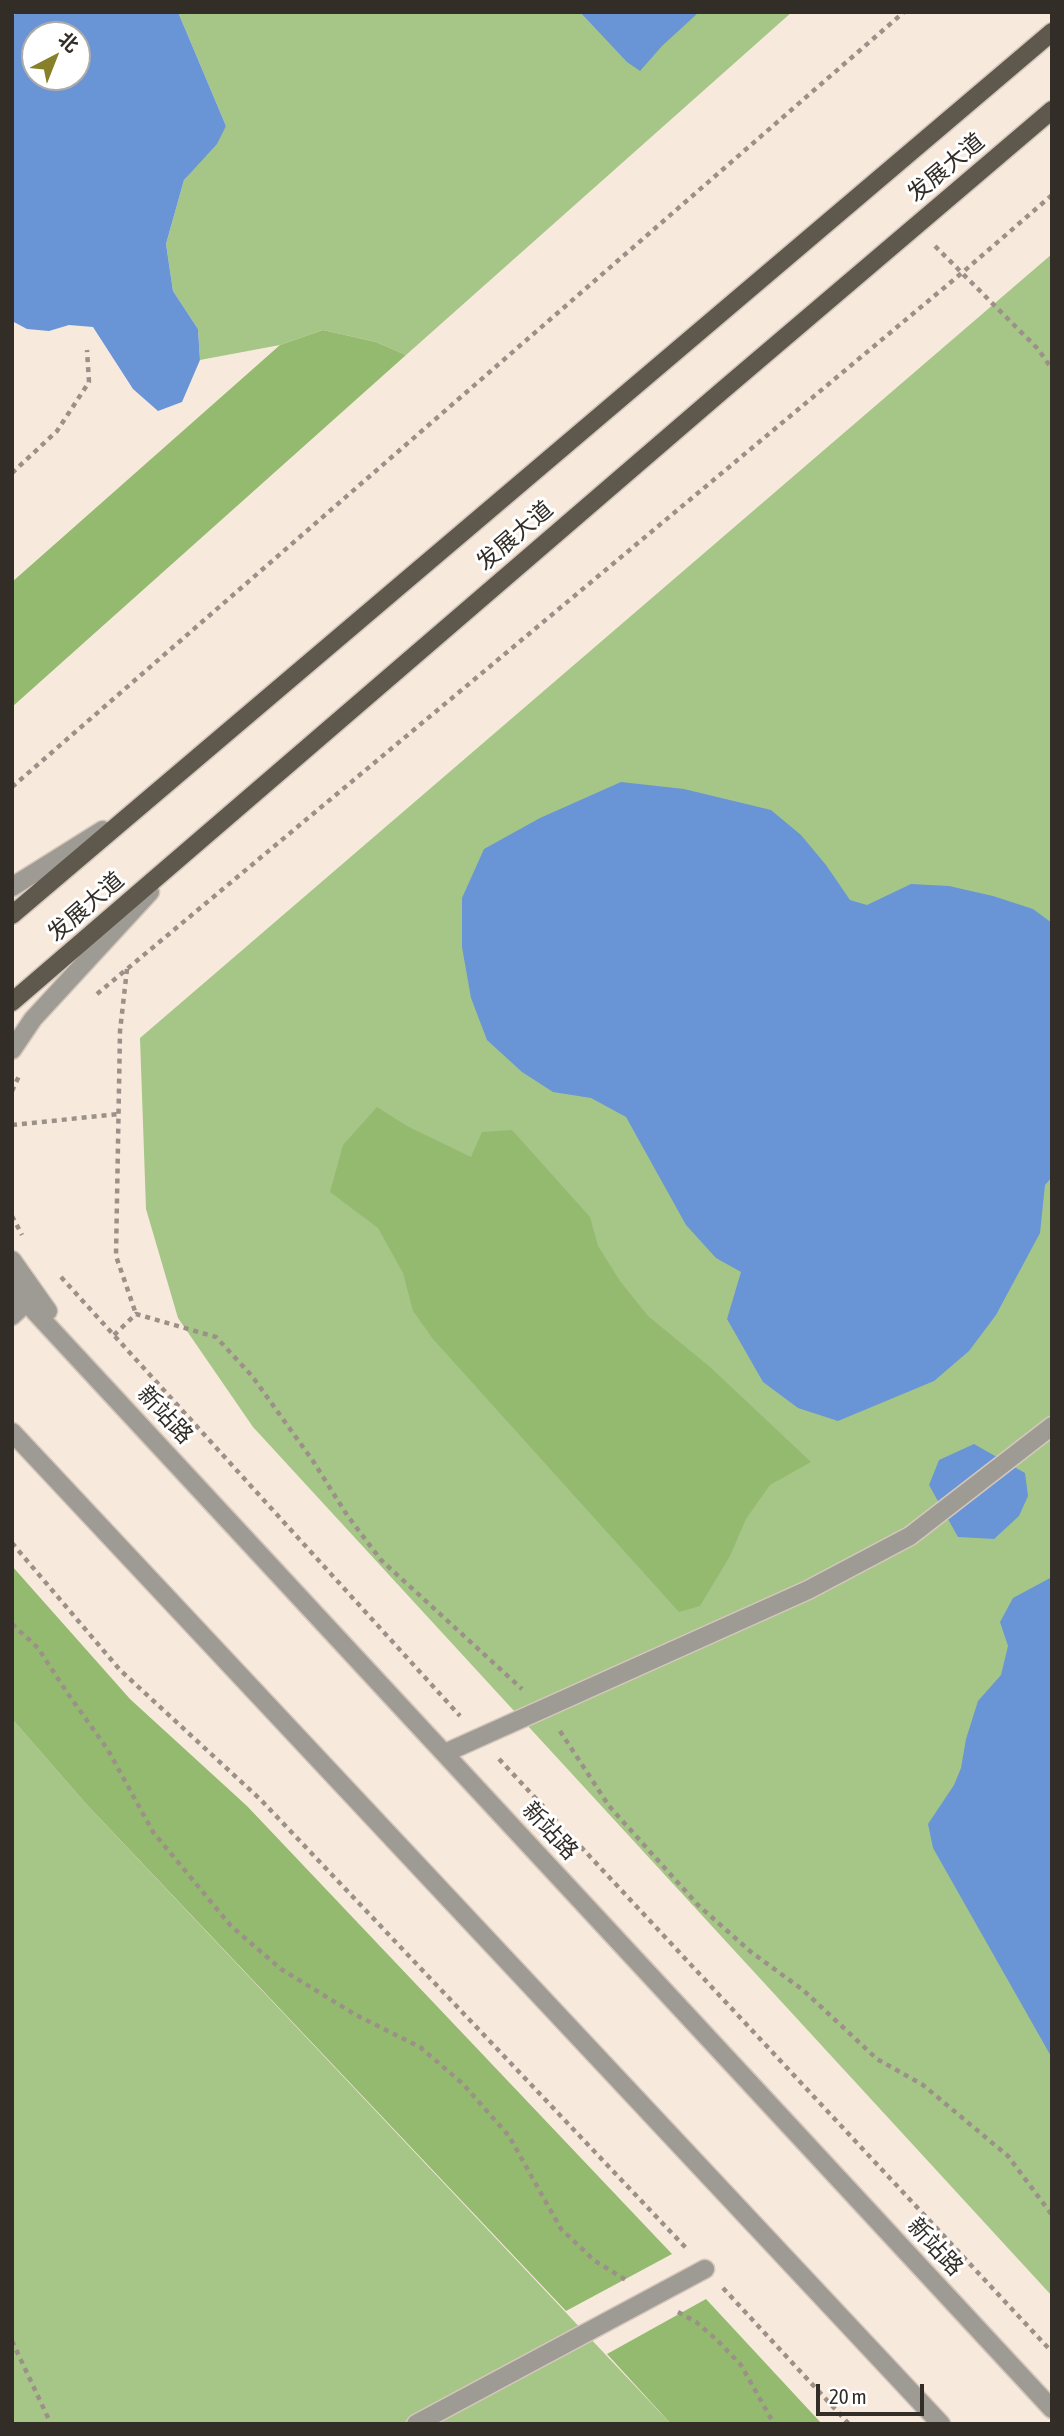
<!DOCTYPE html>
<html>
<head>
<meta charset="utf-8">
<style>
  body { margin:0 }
  #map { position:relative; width:1064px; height:2436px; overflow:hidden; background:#f8e9dd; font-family:"Asap Condensed","Noto Sans SC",sans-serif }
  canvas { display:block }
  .frame { position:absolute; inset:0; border:14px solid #332d28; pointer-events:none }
  .north { position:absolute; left:21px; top:21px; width:70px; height:70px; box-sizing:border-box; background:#fff; border:2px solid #adaba9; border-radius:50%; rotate:42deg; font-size:19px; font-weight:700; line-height:28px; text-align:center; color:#332d28 }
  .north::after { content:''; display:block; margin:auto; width:24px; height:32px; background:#878028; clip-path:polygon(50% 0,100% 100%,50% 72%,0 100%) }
  .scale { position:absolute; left:816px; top:2384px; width:108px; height:32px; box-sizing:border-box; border:4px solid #332d28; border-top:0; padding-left:9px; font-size:21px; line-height:24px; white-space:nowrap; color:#332d28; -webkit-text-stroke:5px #fff; paint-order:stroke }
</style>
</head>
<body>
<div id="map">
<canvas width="1064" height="2436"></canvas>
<div class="frame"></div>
<div class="north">北</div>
<div class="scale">20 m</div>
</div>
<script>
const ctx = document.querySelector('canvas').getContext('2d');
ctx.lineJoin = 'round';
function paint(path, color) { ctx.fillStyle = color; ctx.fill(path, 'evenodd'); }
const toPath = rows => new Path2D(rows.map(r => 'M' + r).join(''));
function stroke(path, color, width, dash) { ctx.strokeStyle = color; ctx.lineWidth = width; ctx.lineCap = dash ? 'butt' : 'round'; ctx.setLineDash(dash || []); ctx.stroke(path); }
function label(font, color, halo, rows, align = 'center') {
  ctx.font = font + ' "Asap Condensed","Noto Sans SC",sans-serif'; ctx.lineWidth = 6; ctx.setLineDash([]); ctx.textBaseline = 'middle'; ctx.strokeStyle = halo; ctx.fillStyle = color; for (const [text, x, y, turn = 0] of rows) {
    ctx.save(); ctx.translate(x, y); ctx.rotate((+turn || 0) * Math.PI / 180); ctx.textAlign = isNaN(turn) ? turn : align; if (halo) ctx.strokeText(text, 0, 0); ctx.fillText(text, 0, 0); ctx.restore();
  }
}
const green = toPath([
  [178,12,792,12,406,355,376,342,323,330,280,345,200,360,198,329,173,291,166,244,184,180,226,126],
  [1052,254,1052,2296,253,1427,178,1318,146,1209,140,1038],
  [12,1719,88,1806,671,2424,12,2424]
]);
const forest = toPath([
  [323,330,376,342,406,355,12,707,12,582,280,345],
  [377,1107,407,1126,471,1157,482,1132,512,1130,590,1217,598,1246,620,1281,648,1316,710,1367,811,1462,770,1485,746,1519,730,1556,700,1606,679,1612,433,1339,413,1311,403,1273,378,1228,330,1192,343,1145],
  [12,1566,130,1699,247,1806,672,2254,566,2311,88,1806,12,1719],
  [706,2299,822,2424,671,2424,607,2354]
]);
const water = toPath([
  [18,12,178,12,226,126,217,144,184,180,166,244,173,291,198,329,200,360,182,402,158,411,133,389,93,327,69,325,49,331,27,329,12,321,12,16],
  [35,35,77,35,77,77,35,77],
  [580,12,699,12,662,46,640,71,627,62],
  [621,782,684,789,771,810,801,835,826,865,850,900,867,905,911,884,949,886,993,896,1033,909,1052,923,1052,1177,1045,1185,1040,1233,996,1315,969,1351,934,1381,838,1421,798,1408,763,1382,727,1319,741,1272,716,1258,686,1225,626,1117,591,1098,553,1092,522,1072,487,1040,471,998,462,947,462,898,484,849,540,818],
  [974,1444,1025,1473,1028,1496,1019,1516,994,1539,958,1537,929,1485,939,1460],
  [1052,1577,1052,2058,933,1848,928,1824,954,1785,961,1768,966,1739,978,1701,1001,1675,1008,1646,1000,1622,1013,1598]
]);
const path = toPath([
  [935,246,1038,349,1052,369],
  [12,473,57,431,89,382,87,350],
  [12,787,904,12],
  [127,969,120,1031,116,1256,136,1314],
  [97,994,963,272,1052,195],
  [12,1091,19,1076],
  [12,1125,119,1114],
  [12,1216,22,1235],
  [61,1277,460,1716],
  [114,1335,136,1314,216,1337,252,1376,313,1461,347,1515,381,1560,522,1689],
  [12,1543,120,1670,261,1800,686,2248],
  [12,1624,38,1648,66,1691,108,1750,153,1832,231,1926,281,1969,356,2015,420,2047,463,2084,509,2136,561,2229,595,2261,626,2280],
  [560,1731,609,1806,698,1905,751,1952,803,1990,877,2059,923,2085,1008,2156,1052,2215],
  [499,1759,1052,2352],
  [723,2288,849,2424],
  [678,2312,696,2322,717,2340,741,2365,774,2424],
  [12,2341,51,2424]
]);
const minor = toPath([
  [12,887,103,830],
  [12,1050,33,1019,150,892],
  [12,1260,48,1311],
  [12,1287,1052,2409],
  [12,1316,27,1302],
  [12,1432,941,2424],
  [445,1753,808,1590,910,1536,1052,1426],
  [416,2424,705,2269]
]);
const major = toPath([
  [12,915,1052,32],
  [12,1002,723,390,1052,110]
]);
const streetNames = [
  ["发展大道",946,168,-40],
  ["发展大道",515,536,-41],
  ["发展大道",86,907,-41],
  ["新站路",165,1415,47],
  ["新站路",550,1831,47],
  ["新站路",935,2247,47]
];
paint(green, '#a6c688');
paint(forest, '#94ba70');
paint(water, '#6995d6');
stroke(minor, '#d5c7bc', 21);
stroke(major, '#d5c7bc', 21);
stroke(path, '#9c9188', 4.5, [5, 5]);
stroke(minor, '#9e9b94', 18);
stroke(major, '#5f594d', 18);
label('23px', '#332d28', '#fff', streetNames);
</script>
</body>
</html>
